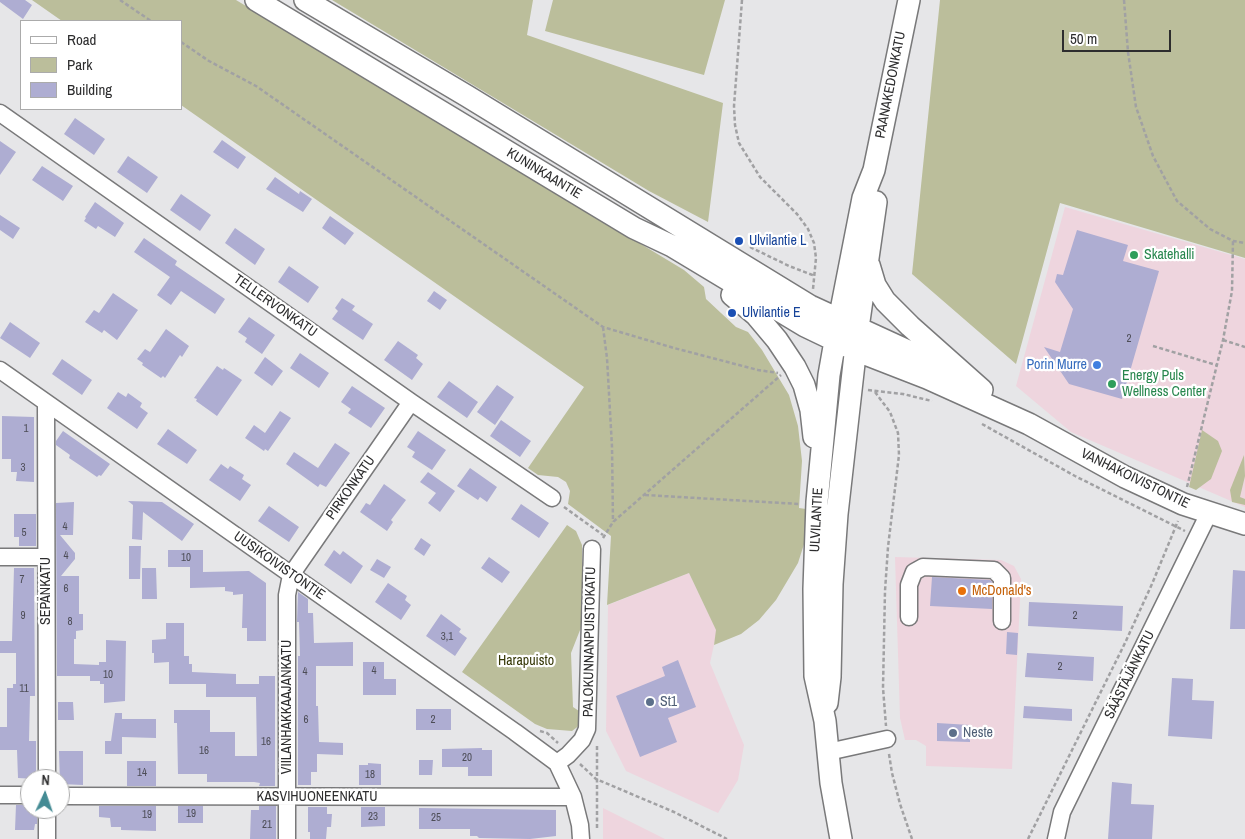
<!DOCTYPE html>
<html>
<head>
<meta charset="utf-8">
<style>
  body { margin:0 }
  #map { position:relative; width:1245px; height:839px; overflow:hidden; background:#e6e6e8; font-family:"Archivo Narrow",sans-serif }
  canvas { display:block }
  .legend { position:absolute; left:20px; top:20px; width:162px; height:90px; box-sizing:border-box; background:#fff; border:1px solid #ababab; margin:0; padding:6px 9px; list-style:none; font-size:15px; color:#2d2d2e }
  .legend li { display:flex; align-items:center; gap:10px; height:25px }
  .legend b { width:25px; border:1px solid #ababab }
  .north { position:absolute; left:20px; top:769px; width:50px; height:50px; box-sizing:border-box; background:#fff; border:1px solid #ababab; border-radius:50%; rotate:3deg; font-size:14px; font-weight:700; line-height:20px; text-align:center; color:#2d2d2e }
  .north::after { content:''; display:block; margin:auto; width:18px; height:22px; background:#448b94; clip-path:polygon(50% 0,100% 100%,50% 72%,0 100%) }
  .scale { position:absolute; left:1062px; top:30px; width:109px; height:22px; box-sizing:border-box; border:2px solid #2d2d2e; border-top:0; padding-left:6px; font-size:15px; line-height:18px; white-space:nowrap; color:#2d2d2e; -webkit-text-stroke:4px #fff; paint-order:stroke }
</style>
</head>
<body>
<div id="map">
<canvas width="1245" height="839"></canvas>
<ul class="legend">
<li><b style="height:6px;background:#fff"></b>Road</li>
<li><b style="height:14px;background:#bbbe9b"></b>Park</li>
<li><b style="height:14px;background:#aeadd2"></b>Building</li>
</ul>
<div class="north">N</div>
<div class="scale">50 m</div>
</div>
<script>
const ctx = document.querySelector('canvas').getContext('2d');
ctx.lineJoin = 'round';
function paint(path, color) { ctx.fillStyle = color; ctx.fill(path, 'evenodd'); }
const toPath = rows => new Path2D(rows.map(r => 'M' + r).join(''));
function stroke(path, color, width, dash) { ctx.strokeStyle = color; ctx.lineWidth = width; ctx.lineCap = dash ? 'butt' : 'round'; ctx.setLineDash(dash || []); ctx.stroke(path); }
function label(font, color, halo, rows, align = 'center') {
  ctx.font = font + ' "Archivo Narrow",sans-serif'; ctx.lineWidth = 4.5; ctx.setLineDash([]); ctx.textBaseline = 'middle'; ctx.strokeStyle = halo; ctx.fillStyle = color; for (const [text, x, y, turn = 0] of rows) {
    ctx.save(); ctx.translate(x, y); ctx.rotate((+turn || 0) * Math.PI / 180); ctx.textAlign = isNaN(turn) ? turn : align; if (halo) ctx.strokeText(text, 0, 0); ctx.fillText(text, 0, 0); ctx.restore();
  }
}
const commercial = toPath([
  [1065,207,1245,259,1245,507,1071,432,1016,386],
  [895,557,1001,560,1014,566,1021,579,1012,769,926,766,926,746,916,740,905,740,900,718],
  [689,573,717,631,710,663,744,745,738,780,718,813,626,771,606,731,608,605],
  [603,808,665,839,603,839]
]);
const green = toPath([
  [32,0,236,0,684,270,704,287,706,299,736,327,748,332,762,350,789,395,798,426,802,461,799,508,806,509,805,541,798,563,776,600,759,620,741,634,714,645,716,630,689,573,607,605,611,536,568,504,570,491,566,482,558,477,538,475,528,468,584,387,181,105,181,21,62,21],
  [332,0,533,0,527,35,723,103,708,222,649,191],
  [553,0,725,0,704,75,545,31],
  [940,0,1245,0,1245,258,1060,203,1016,364,912,274],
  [1202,430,1218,441,1222,451,1211,479,1196,490,1189,487],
  [1244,455,1245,476,1240,497,1245,499,1245,505,1232,502,1230,490],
  [567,525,576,531,582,545,582,625,571,653,573,707,582,713,580,725,572,731,547,729,535,724,462,672]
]);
const building = toPath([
  [0,0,25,0,32,5,23,19,0,2],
  [75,118,105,139,94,155,64,134],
  [222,140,246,157,238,169,213,152],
  [0,141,16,152,0,175],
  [128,156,158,177,147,193,117,172],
  [42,166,73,186,63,201,32,180],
  [275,177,299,194,300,191,312,199,303,212,266,189],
  [181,194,211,215,200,231,170,210],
  [95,202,124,223,115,237,98,226,96,229,84,221,86,218,85,217],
  [0,215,20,228,13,239,0,230],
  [330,216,354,233,345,245,322,228],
  [235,228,265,249,255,265,225,243],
  [1077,230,1128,245,1123,261,1159,271,1122,399,1069,384,1044,347,1060,352,1073,309,1055,282,1057,274,1063,275],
  [144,238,177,261,175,265,225,299,215,314,181,291,171,305,157,295,170,277,134,252],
  [289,266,319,287,308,303,278,282],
  [434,291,447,300,440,310,427,301],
  [113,293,138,310,117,340,104,330,102,333,85,322,94,310,99,313],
  [342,298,355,306,352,310,373,324,363,340,332,319,338,311,335,308],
  [249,317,275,335,262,354,245,342,247,338,238,332],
  [10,322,40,343,30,358,0,338],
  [166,329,189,346,182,357,180,355,165,378,163,376,161,378,142,365,143,363,137,359,145,349,150,352],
  [398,341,418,355,416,358,423,364,412,380,384,360],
  [300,353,329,373,319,388,290,368],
  [265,357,283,371,272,386,254,373],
  [62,359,92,380,82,395,52,374],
  [217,366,223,370,224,368,242,380,217,416,196,401,197,399,194,398],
  [449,381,478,402,467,418,437,397],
  [497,385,514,397,495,425,477,412],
  [352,386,385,408,371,428,348,413,351,409,341,402],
  [118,392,126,397,128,393,142,403,140,407,148,413,137,429,107,408],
  [280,411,291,418,268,451,265,449,264,451,245,438,254,425,265,433],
  [2,416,34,417,34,482,16,481,17,472,11,472,11,459,2,459],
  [501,420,531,441,520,457,490,436],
  [168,429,197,450,187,464,157,444],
  [63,431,110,464,101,476,99,475,97,477,81,466,69,458,70,455,56,445,56,441],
  [418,431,446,450,432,470,412,457,415,452,407,447],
  [335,443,350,453,326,487,320,484,318,487,286,464,294,452,318,468],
  [221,464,228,469,230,466,244,475,242,479,251,485,240,501,209,480],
  [470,468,497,487,487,502,480,497,478,500,457,486],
  [428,472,455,491,440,512,428,503,436,493,420,482],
  [384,484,406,500,391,520,393,522,387,531,360,512,366,503,370,505],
  [128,501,162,502,194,524,182,541,143,512,142,540,132,539,133,505],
  [74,502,73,535,60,535,75,553,75,559,61,576,79,576,79,614,83,614,83,630,76,631,76,639,74,639,74,664,99,665,99,662,106,662,106,640,126,641,125,701,104,703,104,684,100,684,100,681,90,681,90,676,57,676,56,503],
  [521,504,549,523,539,538,511,519],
  [269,506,299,527,289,542,258,521],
  [14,514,36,514,36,546,19,546,19,537,14,537],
  [421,538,431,545,424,556,414,549],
  [129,546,141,546,140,579,129,579],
  [168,550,203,550,203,572,249,571,266,583,266,641,247,641,247,628,242,628,243,594,233,595,233,592,225,591,225,587,190,588,190,567,168,567],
  [334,550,340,555,343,551,363,566,351,584,324,565],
  [489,557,510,572,502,583,481,568],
  [377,559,391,567,384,578,370,570],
  [14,568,34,568,35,696,30,696,29,741,36,741,36,779,18,778,17,750,0,750,0,727,7,727,7,688,13,688,13,684,16,684,16,653,0,653,0,641,12,641],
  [142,568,156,568,157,599,142,599],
  [1233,570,1245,571,1245,629,1230,629],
  [932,577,990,580,992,582,992,609,930,606],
  [388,583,407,596,405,600,411,605,401,620,375,602],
  [298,592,308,599,308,613,313,613,314,643,353,642,353,666,316,666,316,706,318,706,319,742,343,743,343,755,317,754,317,772,311,772,311,785,298,785,298,656,300,656,299,622,297,622],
  [1029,602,1123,606,1122,631,1028,626],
  [441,614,461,629,459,632,467,638,455,656,426,636],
  [166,623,184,623,184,656,189,656,189,664,192,664,192,672,236,674,236,684,232,684,259,684,259,676,275,676,275,786,259,786,260,783,254,782,207,782,207,774,178,774,177,723,174,723,174,710,210,710,210,732,235,732,235,756,257,756,256,697,206,697,206,684,169,684,169,662,154,663,154,653,152,653,152,640,166,639],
  [1007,632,1018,633,1017,655,1006,654],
  [1027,653,1094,657,1093,681,1025,677],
  [678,660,696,707,668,718,677,742,640,757,616,696,665,676,662,667],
  [363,662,384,662,384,679,396,679,396,695,363,695],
  [1172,678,1193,679,1192,700,1214,701,1212,739,1168,736],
  [58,702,73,702,74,720,58,720],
  [1024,706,1072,709,1072,721,1023,718],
  [416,709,451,709,451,730,416,730],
  [115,713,122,713,122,719,156,719,156,738,122,737,122,754,105,754,105,741,111,741],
  [937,723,970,725,970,742,937,741],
  [482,748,482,750,492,750,492,776,468,776,468,767,442,767,442,749],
  [59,751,83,751,83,785,60,784],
  [419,760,433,760,432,775,419,775],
  [127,761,156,761,156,786,127,786],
  [368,763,381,764,381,785,359,785,359,765,368,765],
  [1112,782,1132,784,1131,804,1154,805,1152,839,1108,839],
  [16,805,30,805,30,809,37,809,37,824,35,824,34,830,15,830],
  [99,806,156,806,156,831,121,830,121,827,111,827,110,818,99,817],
  [178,806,203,806,203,823,178,823],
  [259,806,276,806,276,839,250,839,251,810,259,810],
  [308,807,327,807,327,814,332,814,331,827,327,827,326,839,310,839,310,832,308,832],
  [361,807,385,807,385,826,361,827],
  [419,808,556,810,556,836,530,839,479,838,477,836,470,836,470,829,419,829]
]);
const path = toPath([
  [120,0,151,21],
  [742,0,734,106,735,125,739,143,760,177,797,214,808,229,814,243,816,258,813,289],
  [1124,0,1128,52,1136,107,1153,156,1177,201,1210,229,1233,241,1245,243],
  [181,42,209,61,256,86,603,327,674,348,758,370,778,373],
  [750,247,789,266,815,276],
  [603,327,607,358,612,447,613,522],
  [1223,340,1245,347],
  [1153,346,1216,365],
  [868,390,903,394,932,401],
  [875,392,890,412,898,433,899,455,888,547,885,591,883,688,886,726],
  [982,424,1075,476,1185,531],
  [1187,487,1223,340,1232,291,1233,241],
  [645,495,800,504],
  [564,507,603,535],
  [603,538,613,522,781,375],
  [540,731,547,733,558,743],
  [889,754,892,773,900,804,912,839],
  [580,764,596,779,674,812,727,839],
  [597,828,597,746],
  [1028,839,1125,643,1152,584,1178,521]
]);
const minor = toPath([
  [0,113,411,402,552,498],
  [0,370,515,732,557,763],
  [46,403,47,779],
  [0,557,46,557],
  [909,617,909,585,914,572,923,567,994,570,1002,578,1002,621],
  [828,752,887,739],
  [0,795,30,795],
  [60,796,573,797],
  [47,839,47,809],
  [287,839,287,595,291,575,411,402],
  [581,839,580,825,573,797,557,763,568,755,582,740,587,729,592,549],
  [1056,839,1062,812,1209,513]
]);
const major = toPath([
  [256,0,634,228,672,246,805,326,855,350,927,378,1029,424,1125,477,1183,504,1245,524],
  [305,0,467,96,810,306,908,351,958,377],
  [869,265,875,285,885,301,910,326,982,390],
  [732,295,756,315,777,340,795,367,804,385,811,410,814,437],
  [827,703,830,677,832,584,837,514,858,328,876,202],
  [841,839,831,783,825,721,815,676,814,589,817,502,829,375,835,341,863,198,874,170,909,0]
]);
const markers = [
  [739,241,5,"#1a4fb4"],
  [1134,255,5,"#2e9e5b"],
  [732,313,5,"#1a4fb4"],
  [1097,365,5,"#3f7fe0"],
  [1112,384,5,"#2e9e5b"],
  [962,591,5,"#e8710a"],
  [650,702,5,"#5c6f8a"],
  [953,733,5,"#5c6f8a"]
];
const numberNames = [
  ["2",1129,339],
  ["1",26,429],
  ["3",23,468],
  ["4",65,527],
  ["5",24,533],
  ["4",66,556],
  ["10",186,558],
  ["7",22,580],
  ["6",66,589],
  ["9",23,616],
  ["2",1075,616],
  ["8",70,622],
  ["3,1",447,637],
  ["2",1060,667],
  ["4",374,671],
  ["4",305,672],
  ["10",108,675],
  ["11",24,689],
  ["6",306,720],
  ["2",433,720],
  ["16",266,742],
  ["16",204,751],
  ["20",467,758],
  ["14",142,773],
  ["18",370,775],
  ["19",191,814],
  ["19",147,815],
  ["23",373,817],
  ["25",436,818],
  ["21",267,825]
];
const streetNames = [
  ["PAANAKEDONKATU",891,85,-79],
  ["KUNINKAANTIE",544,174,31],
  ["TELLERVONKATU",275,306,35],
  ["VANHAKOIVISTONTIE",1135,479,26],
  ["PIRKONKATU",351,488,-55],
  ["ULVILANTIE",817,520,-87],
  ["UUSIKOIVISTONTIE",279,566,35],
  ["SEPÄNKATU",46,591,-90],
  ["PALOKUNNANPUISTOKATU",590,642,-89],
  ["SÄÄSTÄJÄNKATU",1130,675,-64],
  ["VIILANHAKKAAJANKATU",287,707,-90],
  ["KASVIHUONEENKATU",317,797]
];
const transitNames = [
  ["Ulvilantie L",749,241],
  ["Ulvilantie E",742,313]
];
const leisureNames = [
  ["Skatehalli",1144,255],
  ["Energy Puls",1122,376],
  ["Wellness Center",1122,392]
];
const shopNames = [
  ["Porin Murre",1087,365]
];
const foodNames = [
  ["McDonald's",972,591]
];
const parkNames = [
  ["Harapuisto",526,661]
];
const serviceNames = [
  ["St1",660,702],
  ["Neste",963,733]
];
paint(commercial, '#eed5de');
paint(green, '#bbbe9b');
paint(building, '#aeadd2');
stroke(minor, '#79797a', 19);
stroke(major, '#79797a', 24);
stroke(path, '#a1a1a3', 2.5, [4, 2.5]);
stroke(minor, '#fff', 16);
stroke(major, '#fff', 21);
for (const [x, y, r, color] of markers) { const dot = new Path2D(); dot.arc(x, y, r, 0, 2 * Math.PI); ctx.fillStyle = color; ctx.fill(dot); stroke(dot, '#fff', 2); }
label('11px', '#4d4d57', null, numberNames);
label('14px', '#2d2d2e', '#fff', streetNames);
label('14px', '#164399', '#fff', transitNames, 'left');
label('14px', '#27864d', '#fff', leisureNames, 'left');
label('14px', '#366cbe', '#fff', shopNames, 'right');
label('14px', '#c56008', '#fff', foodNames, 'left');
label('14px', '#353706', '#fff', parkNames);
label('14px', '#4e5e75', '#fff', serviceNames, 'left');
</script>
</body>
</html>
